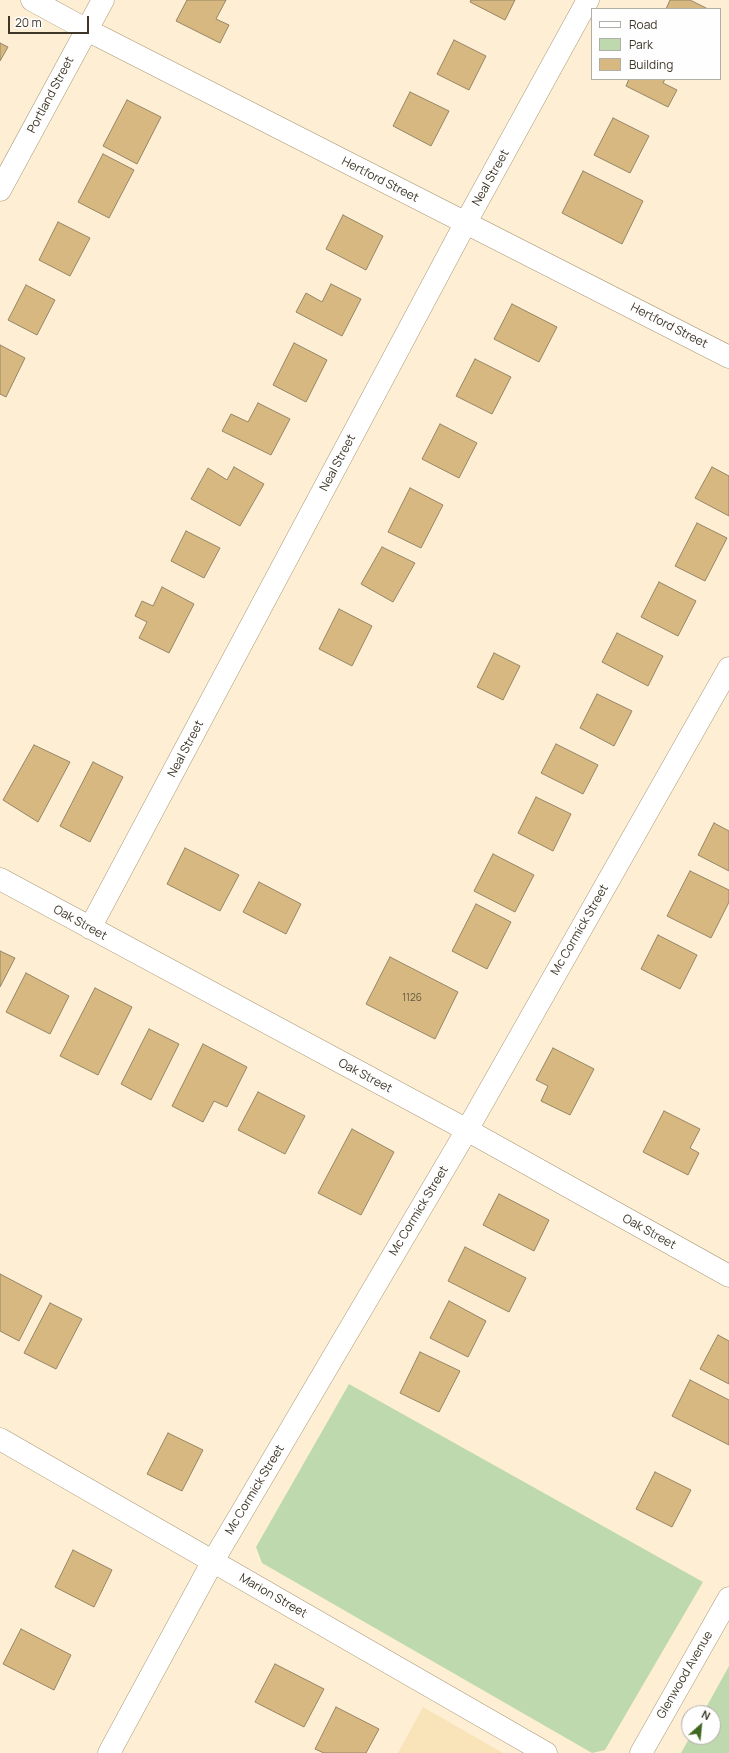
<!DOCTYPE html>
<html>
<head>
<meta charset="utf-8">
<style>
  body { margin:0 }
  #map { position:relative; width:729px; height:1753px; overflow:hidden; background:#feefd4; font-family:Manrope,sans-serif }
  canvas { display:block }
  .legend { position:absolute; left:591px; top:8px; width:130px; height:72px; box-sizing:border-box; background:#fefefe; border:1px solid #b1aea8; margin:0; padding:5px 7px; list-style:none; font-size:12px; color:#3d3628 }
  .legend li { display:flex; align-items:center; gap:8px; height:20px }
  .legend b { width:20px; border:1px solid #b1aea8 }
  .north { position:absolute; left:681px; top:1705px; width:40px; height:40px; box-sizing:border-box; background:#fefefe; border:1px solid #b1aea8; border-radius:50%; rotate:27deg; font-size:11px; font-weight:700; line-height:16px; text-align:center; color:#3d3628 }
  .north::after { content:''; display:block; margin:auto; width:14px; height:18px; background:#406721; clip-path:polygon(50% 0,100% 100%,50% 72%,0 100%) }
  .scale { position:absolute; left:8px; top:16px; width:81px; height:18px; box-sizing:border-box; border:2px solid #3d3628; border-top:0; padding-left:5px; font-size:12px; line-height:14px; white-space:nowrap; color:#3d3628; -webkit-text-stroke:3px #fefefe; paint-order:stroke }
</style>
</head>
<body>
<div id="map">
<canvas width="729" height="1753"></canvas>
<ul class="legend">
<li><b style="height:5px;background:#fff"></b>Road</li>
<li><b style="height:11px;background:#bfd9ae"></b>Park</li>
<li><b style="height:11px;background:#d6b880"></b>Building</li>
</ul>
<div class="north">N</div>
<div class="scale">20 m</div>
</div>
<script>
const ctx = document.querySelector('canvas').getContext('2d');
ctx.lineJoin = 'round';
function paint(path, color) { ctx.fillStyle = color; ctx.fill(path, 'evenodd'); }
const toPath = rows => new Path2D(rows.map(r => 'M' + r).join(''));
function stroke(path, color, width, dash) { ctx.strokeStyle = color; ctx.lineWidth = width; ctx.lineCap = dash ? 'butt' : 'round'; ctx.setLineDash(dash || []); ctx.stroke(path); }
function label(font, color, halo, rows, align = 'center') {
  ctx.font = font + ' Manrope,sans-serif'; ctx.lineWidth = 4; ctx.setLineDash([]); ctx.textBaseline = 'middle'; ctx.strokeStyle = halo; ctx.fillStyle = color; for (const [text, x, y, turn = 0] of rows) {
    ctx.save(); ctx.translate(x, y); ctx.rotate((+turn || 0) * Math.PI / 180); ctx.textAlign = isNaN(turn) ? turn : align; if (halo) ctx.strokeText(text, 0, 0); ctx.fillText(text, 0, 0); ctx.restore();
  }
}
const built = toPath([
  [423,1707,503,1753,398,1753]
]);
const green = toPath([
  [349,1384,703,1582,605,1750,592,1753,262,1563,256,1547],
  [729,1666,729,1753,681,1753,690,1737,713,1737,713,1713,703,1713]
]);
const building = toPath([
  [187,0,226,0,216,19,229,25,220,43,176,21,187,0],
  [471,0,515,0,505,20,470,2,471,0],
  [670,0,690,0,708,9,666,9,670,0],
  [454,40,486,56,469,90,437,74,454,40],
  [0,43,8,47,0,61,0,43],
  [629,79,665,79,663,83,677,90,668,107,626,86,629,79],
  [410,92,449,111,431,146,393,126,410,92],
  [127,100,161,117,137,164,103,146,127,100],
  [613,118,649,136,630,173,594,155,613,118],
  [103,154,134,170,109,218,78,202,103,154],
  [583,171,643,201,622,244,562,213,583,171],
  [343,215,383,236,366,270,326,249,343,215],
  [58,222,90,238,70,276,39,260,58,222],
  [331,284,361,299,342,336,296,312,306,293,322,302,331,284],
  [26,285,55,300,37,335,8,320,26,285],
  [512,304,557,327,539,362,494,339,512,304],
  [294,343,327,360,306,402,273,385,294,343],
  [0,345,25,358,6,397,0,394,0,345],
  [475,359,511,377,492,414,456,396,475,359],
  [258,403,290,419,271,455,222,431,231,414,248,422,258,403],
  [440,424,477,443,459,478,422,459,440,424],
  [234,467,264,484,240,526,191,499,208,468,227,480,234,467],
  [712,467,729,476,729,516,695,498,712,467],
  [410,488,443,505,421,548,388,532,410,488],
  [697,523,727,538,705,581,675,566,697,523],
  [186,531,220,548,204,578,171,561,186,531],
  [382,547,415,563,393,602,361,584,382,547],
  [659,582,696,601,678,636,641,617,659,582],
  [162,587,194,604,169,653,139,638,147,622,135,616,142,601,153,606,162,587],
  [339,609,372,626,352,666,319,649,339,609],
  [617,633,663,656,648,686,602,662,617,633],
  [494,653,520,666,503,700,477,687,494,653],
  [597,694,632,711,614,746,580,728,597,694],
  [556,744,598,765,583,794,541,773,556,744],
  [34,745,70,762,38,822,3,800,34,745],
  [93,762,123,777,90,842,60,826,93,762],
  [536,797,571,814,553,851,518,833,536,797],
  [714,823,729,831,729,871,698,855,714,823],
  [185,848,239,875,220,911,167,884,185,848],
  [493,854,534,875,515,912,474,891,493,854],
  [690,871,729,890,729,902,711,938,667,916,690,871],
  [259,882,301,904,286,934,243,912,259,882],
  [476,904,511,922,487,969,452,951,476,904],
  [658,935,697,955,680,989,641,969,658,935],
  [0,951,15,958,0,987,0,951],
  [390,957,458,992,435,1039,366,1004,390,957],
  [26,973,69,996,50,1034,6,1012,26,973],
  [95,988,132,1007,98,1075,60,1056,95,988],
  [149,1029,179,1044,151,1100,121,1084,149,1029],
  [203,1044,247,1067,227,1107,214,1101,203,1122,172,1106,203,1044],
  [553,1048,594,1069,570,1115,541,1101,548,1086,536,1080,553,1048],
  [258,1092,305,1116,285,1154,238,1130,258,1092],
  [664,1111,700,1129,690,1148,699,1153,688,1175,643,1152,664,1111],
  [352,1129,394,1152,361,1215,318,1193,352,1129],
  [499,1194,549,1220,534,1251,483,1225,499,1194],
  [465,1247,526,1278,509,1312,448,1281,465,1247],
  [0,1274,42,1296,19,1341,0,1331,0,1274],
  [449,1301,486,1321,468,1357,430,1338,449,1301],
  [50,1303,82,1319,56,1369,24,1353,50,1303],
  [718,1335,729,1341,729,1384,700,1369,718,1335],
  [420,1352,460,1371,439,1412,400,1393,420,1352],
  [690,1380,729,1400,729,1445,672,1416,690,1380],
  [168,1433,203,1450,182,1491,147,1474,168,1433],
  [655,1472,691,1490,672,1527,636,1509,655,1472],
  [73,1550,112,1570,94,1607,55,1587,73,1550],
  [21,1629,71,1655,54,1690,3,1664,21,1629],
  [275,1664,324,1689,304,1727,255,1702,275,1664],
  [336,1707,379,1729,366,1753,324,1753,315,1749,336,1707]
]);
const street = toPath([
  [32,0,87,30,729,357],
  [0,190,103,0],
  [0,879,467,1130,729,1276],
  [90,928,465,224,588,0],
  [0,1439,546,1753],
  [109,1753,213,1561,467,1130,729,668],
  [641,1753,729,1598]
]);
const numberNames = [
  ["1126",412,998]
];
const streetNames = [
  ["Portland Street",51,95,-62],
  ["Neal Street",491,178,-61],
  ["Hertford Street",380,180,27],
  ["Hertford Street",669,326,27],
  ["Neal Street",338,463,-62],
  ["Neal Street",186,749,-62],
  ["Oak Street",80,923,29],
  ["Mc Cormick Street",580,930,-60],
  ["Oak Street",365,1076,28],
  ["Mc Cormick Street",419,1211,-59],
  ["Oak Street",649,1232,29],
  ["Mc Cormick Street",255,1490,-59],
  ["Marion Street",273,1596,30],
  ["Glenwood Avenue",685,1675,-60]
];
paint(built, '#f9e3b9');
paint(green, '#bfd9ae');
paint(building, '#d6b880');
stroke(building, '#968566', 1);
stroke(street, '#a99878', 23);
stroke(street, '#fff', 22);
label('10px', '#63563e', null, numberNames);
label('12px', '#3d3628', '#fefefe', streetNames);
</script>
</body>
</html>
